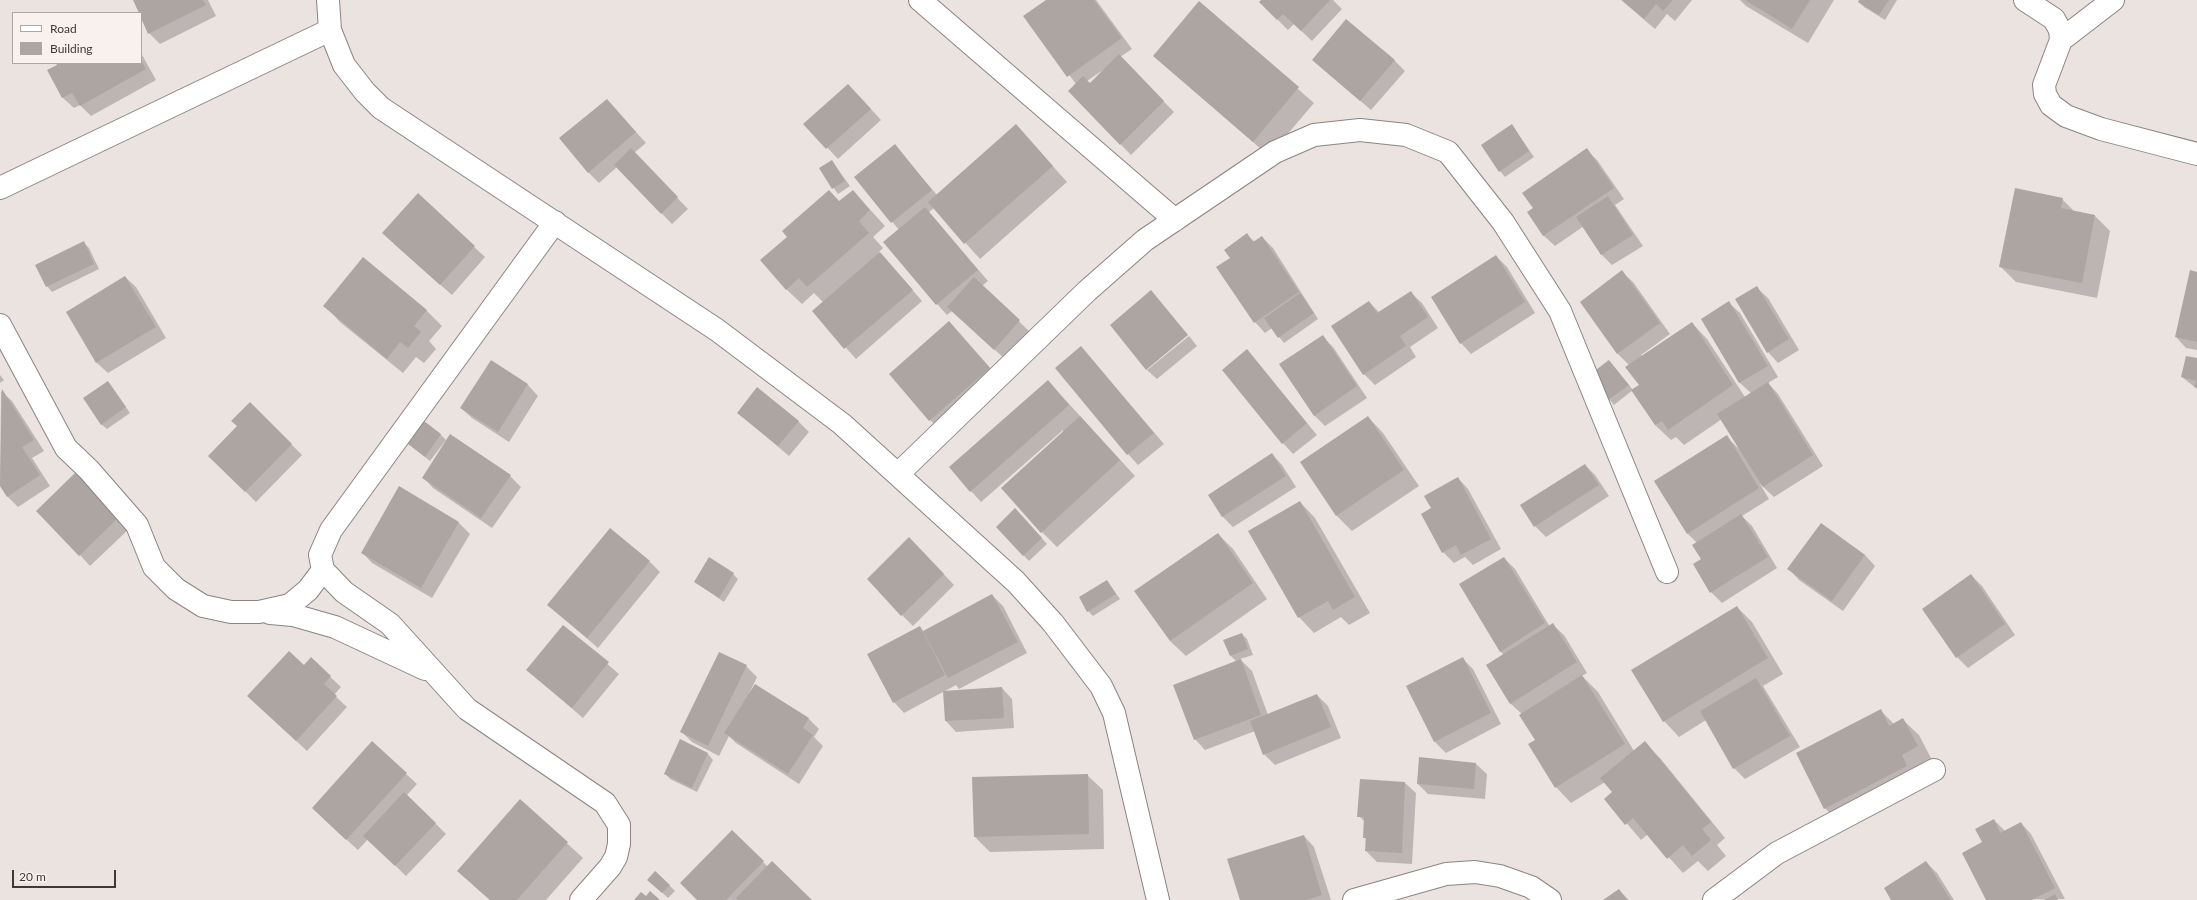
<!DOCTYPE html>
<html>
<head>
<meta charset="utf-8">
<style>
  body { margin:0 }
  #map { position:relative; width:2197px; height:900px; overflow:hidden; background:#ebe3e0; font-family:Lato,sans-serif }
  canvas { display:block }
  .legend { position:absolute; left:12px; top:12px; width:130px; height:52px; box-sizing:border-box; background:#f9f1ed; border:1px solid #ada7a4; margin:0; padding:5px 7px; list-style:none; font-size:12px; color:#3c3937 }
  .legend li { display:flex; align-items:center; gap:8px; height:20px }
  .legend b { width:20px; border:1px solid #ada7a4 }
  .scale { position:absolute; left:12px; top:870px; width:104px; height:18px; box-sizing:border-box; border:2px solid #3c3937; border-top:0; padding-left:5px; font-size:12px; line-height:14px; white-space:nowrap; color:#3c3937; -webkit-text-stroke:3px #f9f1ed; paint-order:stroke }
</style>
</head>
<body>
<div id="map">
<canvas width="2197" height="900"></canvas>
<ul class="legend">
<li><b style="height:5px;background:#fff"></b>Road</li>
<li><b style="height:11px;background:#aca5a1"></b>Building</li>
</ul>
<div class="scale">20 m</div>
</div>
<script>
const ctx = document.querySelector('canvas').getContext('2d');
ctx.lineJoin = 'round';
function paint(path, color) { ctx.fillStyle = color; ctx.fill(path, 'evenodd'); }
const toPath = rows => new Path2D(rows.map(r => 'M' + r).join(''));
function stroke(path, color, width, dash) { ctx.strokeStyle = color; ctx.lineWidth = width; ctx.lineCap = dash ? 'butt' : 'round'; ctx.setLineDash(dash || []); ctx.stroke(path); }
const shadow = toPath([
  [134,0,208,0,216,16,160,44,149,33],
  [1048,0,1096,0,1132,49,1120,57,1174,112,1131,155,1069,91,1076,84,1025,16],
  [1103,70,1090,84,1087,81],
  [1262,0,1333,0,1342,9,1312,41,1294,24,1288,30,1260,2],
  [1621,0,1692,0,1675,21,1667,14,1655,29],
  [1740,0,1834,0,1808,43,1746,6],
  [1861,0,1897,0,1885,20,1864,7,1859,2],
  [1199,3,1314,103,1269,156,1154,56],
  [141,53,156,80,91,116,80,105,74,108,63,98,49,71,58,66,57,63,141,63],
  [1313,60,1394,60,1405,71,1371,110],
  [859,96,881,120,838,159,805,124],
  [607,100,646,143,634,153,688,209,672,224,617,167,599,183,588,172],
  [1016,125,1067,182,980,259,934,208,929,212,988,281,982,286,1030,332,1005,359,952,311,947,315,937,304,899,230,856,177,895,146,937,195],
  [1512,125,1534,157,1505,177,1500,171],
  [1587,150,1597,160,1624,199,1615,205,1643,246,1612,265,1601,254,1584,226,1555,246,1544,236,1528,212,1534,208],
  [832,161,850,186,838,194,820,169],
  [853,191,885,226,873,237,883,248,879,252,922,301,856,359,813,311,823,302,814,293,802,304,786,289,840,202],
  [418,195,485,257,452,295,394,244],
  [2062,199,2075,212,2094,215,2110,231,2097,298,2016,282,2001,267],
  [1247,235,1255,242,1262,237,1273,248,1318,319,1284,343,1272,328,1265,333,1255,322,1231,258],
  [84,243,89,248,99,269,52,292,47,286],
  [1496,256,1507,267,1535,313,1471,354,1461,343],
  [1622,272,1633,282,1670,334,1641,355,1642,356,1692,323,1707,339,1745,397,1751,393,1740,383,1702,320,1729,303,1740,313,1778,377,1768,383,1778,394,1823,466,1774,497,1760,484,1769,499,1742,516,1752,526,1777,568,1722,603,1711,592,1694,564,1702,559,1697,543,1688,534,1655,482,1726,436,1739,449,1722,419,1684,445,1676,437,1671,440,1655,425,1633,390,1614,405,1590,376,1609,361,1633,390,1640,386,1629,365,1618,354,1581,302],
  [2197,273,2197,350,2186,348,2176,337],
  [125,277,136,287,166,338,108,373,97,363,67,312],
  [1757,288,1768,298,1799,350,1778,363,1768,352],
  [1151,292,1187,334,1146,368],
  [1411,293,1422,303,1438,328,1410,347,1416,357,1375,385,1364,374,1369,302,1380,313],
  [325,306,426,310,442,326,429,341,436,349,424,363,416,357,403,373,340,322],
  [949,322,1000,379,941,430,930,420],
  [1189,336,1197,346,1157,379,1147,370],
  [1323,337,1333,347,1367,398,1325,426,1314,415],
  [1081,347,1164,444,1138,465,1128,454],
  [1247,351,1317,435,1293,454,1283,443],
  [2197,359,2197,389,2182,377],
  [491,361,528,385,538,396,509,442,472,418,461,408],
  [0,375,4,380,0,383],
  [1048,381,1135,476,1057,547,1042,532,1063,430,981,502,971,491],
  [108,382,130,413,107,429,101,424],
  [1,391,12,401,44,451,32,458,50,486,18,507,7,496,0,484],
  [250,403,302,455,256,502,210,456,238,426],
  [738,413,798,421,809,432,789,456],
  [1368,417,1383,433,1419,486,1352,531,1337,516,1301,462],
  [440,434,446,440,430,461,409,444],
  [1272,454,1282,465,1296,487,1233,527,1223,517,1209,495],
  [1585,465,1595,475,1609,496,1546,537,1535,526],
  [76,474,129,529,90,566,80,555],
  [510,476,521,487,492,528,433,488,423,477],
  [1458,478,1468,489,1501,549,1473,565,1465,557,1454,563,1443,552,1433,509],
  [399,488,459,523,470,534,432,598,372,563,362,552],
  [1300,502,1315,518,1370,613,1349,625,1341,617,1314,633,1299,617],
  [1021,515,1047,544,1029,561,997,527],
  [1821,524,1865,555,1875,566,1843,611,1799,580,1789,569],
  [1218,534,1233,549,1267,599,1186,656,1170,641],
  [920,549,954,585,913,626,902,615],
  [1504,558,1515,569,1550,627,1553,625,1564,635,1587,673,1582,676,1598,692,1634,751,1645,743,1660,758,1725,838,1717,845,1726,856,1708,871,1698,861,1683,873,1648,834,1641,840,1606,799,1613,793,1605,782,1571,803,1556,787,1536,741,1522,714,1511,704,1487,665,1504,655,1500,651],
  [650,562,660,572,598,648,548,605],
  [733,574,738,579,724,602,695,582],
  [1971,575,1982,586,2015,635,1968,668,1957,657,1923,609],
  [1107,581,1120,599,1093,616,1088,611],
  [992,595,1003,606,1027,653,959,689,956,685,904,713,894,702,920,627,924,632],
  [1737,607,1752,622,1783,674,1763,686,1800,747,1745,779,1734,768,1706,720,1679,737,1664,721],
  [563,626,619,674,583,718,527,670],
  [1242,634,1247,639,1253,655,1240,659,1252,671,1268,715,1317,695,1328,706,1341,738,1275,765,1264,754,1255,731,1205,750,1195,739,1237,662,1231,656],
  [1462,658,1473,669,1501,724,1446,753,1435,742,1407,687],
  [311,659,341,687,334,695,347,707,307,751,259,706],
  [746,666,757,677,749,694,809,719,819,729,814,737,823,746,799,784,736,743,729,736,719,756,692,742,682,732],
  [1002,688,1012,699,1014,728,956,732,946,721,944,692],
  [1881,711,1894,724,1903,720,1919,735,1933,762,1840,824,1825,808],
  [681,741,708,754,713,760,697,792,670,779,665,773],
  [1476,764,1487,774,1485,799,1428,794,1418,784],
  [406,774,417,784,407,795,446,834,406,876,368,839,358,850,324,819],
  [1087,775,1103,790,1104,849,990,852,975,837],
  [1361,780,1405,783,1416,793,1412,864,1377,862,1366,851,1365,822,1359,816],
  [521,801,583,858,546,900,490,900,474,886],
  [1994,820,2005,831,2021,823,2031,834,2065,899,1988,900,1983,843],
  [732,831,768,867,810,900,699,900],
  [1304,836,1314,847,1331,900,1241,900],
  [1926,862,1937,873,1954,900,1892,900],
  [656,872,675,891,668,898,654,885],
  [1619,890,1629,900,1605,900]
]);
const building = toPath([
  [133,0,203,0,206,5,148,34,141,18,141,13,139,13],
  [1046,0,1094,0,1122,38,1067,77,1023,16],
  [1261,0,1330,0,1301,31,1283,14,1277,20,1259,2],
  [1622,0,1673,0,1663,11,1656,4,1644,19],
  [1745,0,1810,0,1792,29],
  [1859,0,1889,0,1879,15,1858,2],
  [1199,1,1299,87,1253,142,1153,56],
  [1346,19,1395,60,1360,101,1312,60],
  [1119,54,1164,101,1120,145,1068,91,1083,76,1090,83],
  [141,60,146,69,80,106,72,93,62,98,47,70,57,65,56,63,141,63],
  [848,84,871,109,826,149,803,124],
  [607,99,636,132,588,173,559,138],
  [1016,124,1053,166,964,244,928,202],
  [1512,124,1529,151,1499,172,1481,145],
  [895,144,932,190,891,223,854,177],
  [631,148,678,197,661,214,614,165],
  [1587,148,1614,188,1543,236,1527,212,1533,208,1522,193],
  [832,160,845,181,832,189,819,168],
  [2015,188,2063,198,2061,208,2095,215,2082,283,1999,267],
  [829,190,839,201,853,190,870,210,859,221,869,233,807,287,799,278,786,290,760,260,787,237,782,231],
  [418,193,475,246,440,285,382,233],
  [1608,196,1633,235,1601,255,1576,217],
  [925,207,978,270,936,305,883,242],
  [1247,233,1253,242,1262,236,1299,292,1254,323,1216,267,1230,258,1224,250],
  [84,241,94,264,46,287,35,265],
  [880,252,913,290,844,349,812,311],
  [1496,255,1525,302,1460,344,1431,297],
  [363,257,427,310,414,326,421,332,408,348,400,342,387,359,323,306],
  [1622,270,1660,323,1617,354,1580,302],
  [2190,270,2197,272,2197,342,2175,337],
  [125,276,156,327,96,363,66,312],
  [974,277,1020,320,994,350,947,307],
  [1757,286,1789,339,1767,353,1735,299],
  [1151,290,1188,335,1146,370,1110,325],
  [1411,291,1428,317,1400,336,1406,346,1363,375,1331,326,1369,301,1377,313],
  [1300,293,1314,313,1278,338,1264,318],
  [1729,301,1768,366,1739,383,1701,319],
  [949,321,990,368,929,421,889,374],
  [1692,322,1733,385,1668,430,1662,421,1655,425,1631,390,1639,385,1625,367],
  [1323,335,1357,386,1314,416,1279,364],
  [1081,346,1154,433,1127,455,1055,368],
  [1247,349,1307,423,1282,444,1222,370],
  [2186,356,2197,358,2197,388,2194,387,2196,381,2181,377],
  [491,360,528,384,498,432,460,408],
  [1609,360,1629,385,1608,400,1588,376],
  [1048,380,1069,405,970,492,949,467],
  [108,381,126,407,101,425,83,398],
  [1768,382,1813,455,1763,487,1717,414],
  [757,387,799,421,778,446,737,413],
  [2,389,34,440,22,447,40,475,7,497,0,486],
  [250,402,292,444,245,492,208,456,237,426,231,421],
  [1080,416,1120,460,1041,533,1001,488],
  [1368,416,1404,470,1336,516,1300,462],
  [424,421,441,434,425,457,408,444],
  [450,434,511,475,481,518,422,478],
  [1727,435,1759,488,1687,534,1654,481],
  [1272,453,1286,476,1222,517,1208,495],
  [1585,464,1599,485,1534,527,1520,505],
  [76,472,119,517,79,556,36,511],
  [1458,477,1491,539,1461,555,1456,545,1442,553,1421,514,1431,508,1424,496],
  [399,486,459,522,421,588,361,553],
  [1300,501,1355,597,1333,610,1328,601,1298,618,1248,531],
  [1015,508,1042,538,1023,556,996,527],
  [1741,514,1768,557,1710,593,1693,564,1701,559,1692,545],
  [1821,523,1865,555,1832,601,1787,569],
  [610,528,650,561,587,638,547,605],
  [1218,533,1253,583,1170,641,1134,591],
  [909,537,944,574,901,616,867,579],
  [709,557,734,573,719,598,694,582],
  [1504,557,1545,623,1500,652,1459,584],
  [1971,574,2005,624,1956,658,1922,609],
  [1107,580,1116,594,1087,612,1079,597],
  [992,594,1018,642,948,678,923,631],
  [1737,606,1768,658,1663,722,1631,670],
  [1553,623,1577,662,1510,704,1486,665],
  [563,625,609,662,572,708,526,670],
  [920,626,945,675,893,703,867,654],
  [1242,633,1248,649,1230,656,1223,640],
  [289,651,304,665,311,657,331,676,324,684,337,696,296,741,247,696],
  [719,652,747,665,708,746,680,732],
  [1463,657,1491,713,1434,742,1406,686],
  [1241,659,1261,715,1194,740,1173,685],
  [1582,675,1625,744,1555,788,1528,744,1535,740,1519,715],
  [1756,678,1790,736,1733,769,1700,711],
  [755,684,809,718,803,728,813,735,788,774,724,733],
  [1002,687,1004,718,945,721,943,691],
  [1317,694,1331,727,1263,755,1250,721],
  [1881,709,1889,726,1903,718,1918,746,1902,755,1907,766,1824,809,1796,753],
  [680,739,708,753,692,788,664,774],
  [372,741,407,773,346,840,312,808],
  [1645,741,1711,822,1702,829,1711,840,1692,856,1683,845,1667,859,1633,818,1625,825,1604,799,1612,792,1600,778],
  [1419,757,1476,763,1474,789,1417,784],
  [1088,774,1089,834,974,837,972,777],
  [1360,779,1405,782,1402,853,1365,851,1366,838,1363,838,1364,817,1357,817],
  [404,792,436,823,395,866,363,836],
  [520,799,568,842,517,900,490,900,457,871],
  [1994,819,2000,833,2021,822,2055,888,2032,900,1986,900,1962,853,1982,842,1975,829],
  [732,830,764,861,726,900,697,900,680,883],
  [1304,835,1322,895,1306,900,1240,900,1227,859],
  [772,861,812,900,738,900,736,898],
  [1926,861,1951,900,1891,900,1884,888],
  [655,871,670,885,662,893,647,880],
  [1619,889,1627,900,1603,900],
  [650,891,660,900,634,900,641,892,646,896],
  [2055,894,2058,900,2044,900]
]);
const minor = toPath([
  [328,0,330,30,344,65,365,92,381,108,717,330,842,424,1016,582,1053,623,1101,686,1114,713,1158,900],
  [920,0,1175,220],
  [2025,0,2054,19,2060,30,2061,40,2044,85,2045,94,2051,105,2066,116,2101,129,2197,154],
  [2061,40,2113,0],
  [0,188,330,30],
  [555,222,331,530,320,555,323,570,344,592,390,624,467,709,605,803,619,825,619,844,616,857,610,867,581,900],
  [0,325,66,448,89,470,137,525,154,567,176,589,203,606,231,612,259,612,290,605,308,590,323,570],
  [898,474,1087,291,1145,240,1275,152,1314,135,1360,130,1406,135,1448,152,1503,222,1560,311,1667,572],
  [270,613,293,615,335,627,425,669],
  [1354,900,1446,874,1475,872,1500,876,1531,887,1550,900],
  [1714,900,1777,853,1934,770]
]);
paint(shadow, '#0003');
paint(building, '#aca5a1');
stroke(minor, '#8c8481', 24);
stroke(minor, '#fff', 22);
</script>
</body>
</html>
